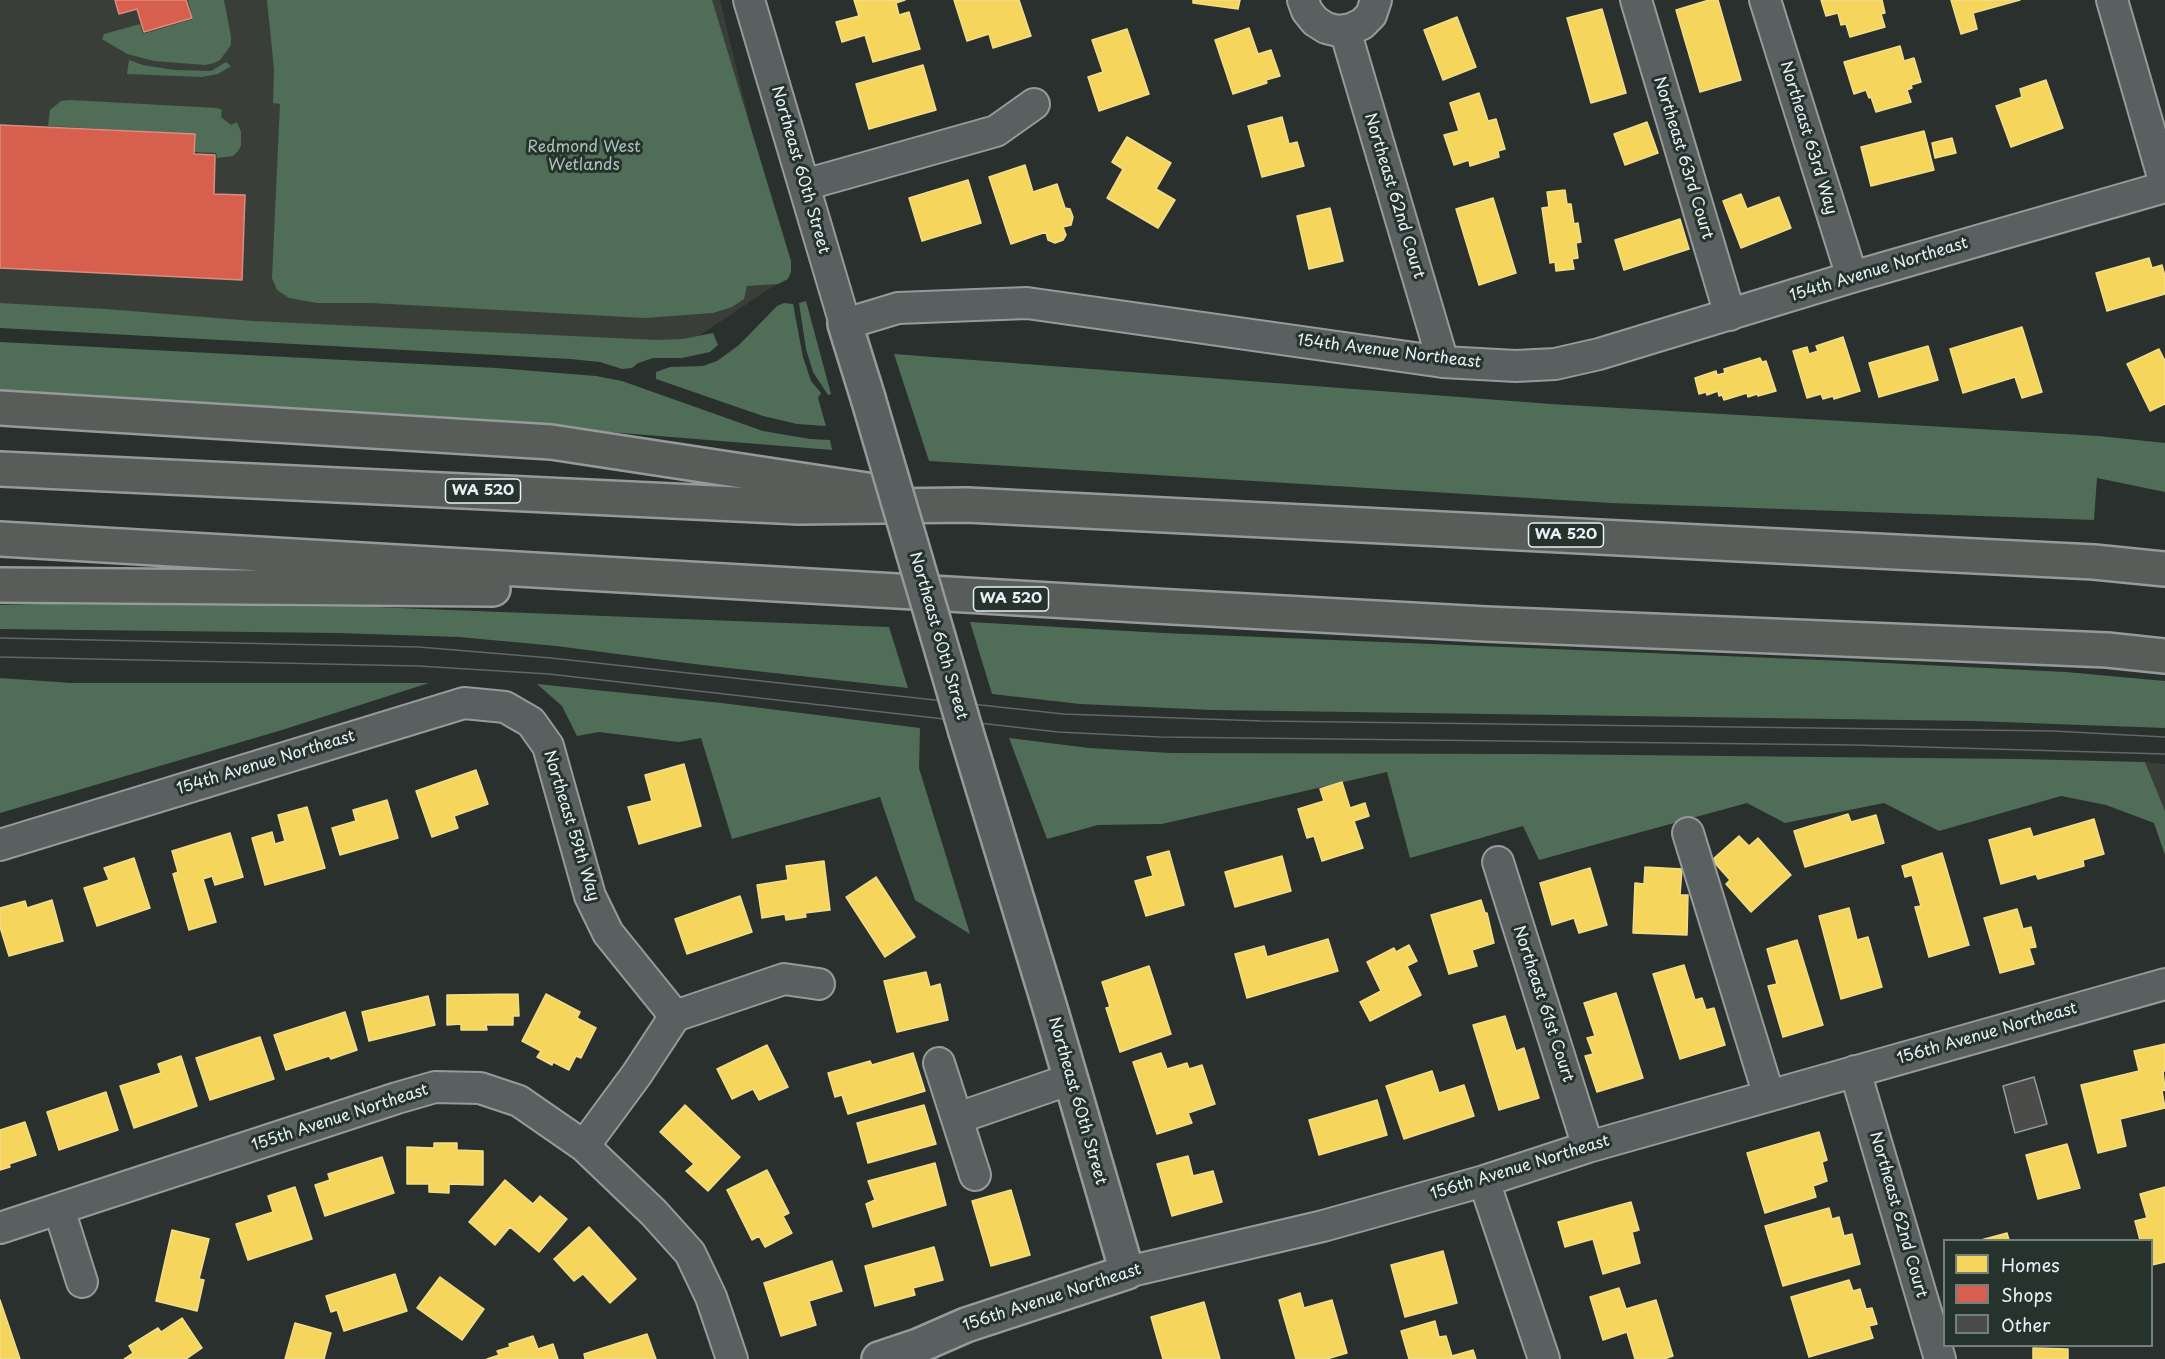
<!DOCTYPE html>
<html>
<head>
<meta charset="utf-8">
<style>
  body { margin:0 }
  #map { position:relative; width:2165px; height:1359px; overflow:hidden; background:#29302d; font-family:"Playpen Sans",sans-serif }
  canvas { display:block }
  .legend { position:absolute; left:1943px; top:1239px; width:210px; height:108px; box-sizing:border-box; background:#26332d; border:2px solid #747f7e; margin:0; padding:8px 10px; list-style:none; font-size:18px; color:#e8f1f8 }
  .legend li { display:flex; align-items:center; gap:12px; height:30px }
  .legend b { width:30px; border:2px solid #747f7e }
</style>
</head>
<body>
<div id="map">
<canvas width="2165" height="1359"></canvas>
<ul class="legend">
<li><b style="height:16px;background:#f6d55c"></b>Homes</li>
<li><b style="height:16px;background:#d6604d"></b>Shops</li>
<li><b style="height:16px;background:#4b4c49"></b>Other</li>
</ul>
</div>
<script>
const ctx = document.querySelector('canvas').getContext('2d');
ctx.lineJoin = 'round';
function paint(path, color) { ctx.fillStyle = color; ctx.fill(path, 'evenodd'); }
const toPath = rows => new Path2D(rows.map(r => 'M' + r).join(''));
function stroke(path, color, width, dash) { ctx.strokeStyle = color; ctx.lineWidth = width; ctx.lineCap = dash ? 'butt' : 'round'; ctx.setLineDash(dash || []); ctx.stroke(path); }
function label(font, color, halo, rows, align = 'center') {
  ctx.font = font + ' "Playpen Sans",sans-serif'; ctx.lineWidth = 6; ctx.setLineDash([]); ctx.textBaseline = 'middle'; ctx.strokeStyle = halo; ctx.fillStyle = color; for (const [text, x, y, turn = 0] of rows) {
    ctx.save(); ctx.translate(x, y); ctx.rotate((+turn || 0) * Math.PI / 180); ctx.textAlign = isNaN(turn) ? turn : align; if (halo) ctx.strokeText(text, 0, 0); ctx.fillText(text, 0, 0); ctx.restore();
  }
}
const built = toPath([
  [0,0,720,0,787,277,684,346,0,309],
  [2145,762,2165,764,2165,811]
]);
const green = toPath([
  [188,0,224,0,231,37,231,45,220,60,214,63,205,65,154,61,127,54,102,39,104,34,140,24,143,34,193,19],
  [267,0,712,0,791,261,791,272,788,279,778,284,747,286,744,299,732,307,713,313,645,318,371,303,317,303,289,298,277,290,272,278,280,104,273,103,274,69],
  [129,60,143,65,174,70,211,71,226,62,231,66,218,74,202,77,127,74],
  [70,100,217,108,222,110,221,117,231,125,237,122,241,132,241,145,239,150,233,156,217,158,216,153,194,152,195,134,48,126,50,110,61,101],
  [806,301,831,394,828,395,813,372,806,349,799,303],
  [0,303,106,309,253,321,657,340,683,339,713,333,718,345,710,352,682,358,653,358,638,363,632,368,622,369,600,362,570,359,0,328],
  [784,303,793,304,803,357,811,381,821,393,818,398,826,426,797,424,763,416,656,379,656,372,670,367,703,366,717,361,739,345,777,306],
  [0,342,497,368,596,376,622,381,763,431,810,439,830,440,832,450,572,429,479,419,0,397],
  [894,354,1551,404,2099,436,2165,443,2165,492,2097,478,2094,520,1611,503,929,461],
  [46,604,373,607,889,627,908,688,702,665,556,646,459,637,337,633,0,629,0,605],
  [970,622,1163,633,1846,661,2066,672,2165,681,2165,728,1973,721,1212,710,1080,704,992,694],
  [0,678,71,683,429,683,282,730,0,813],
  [537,684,722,703,920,728,919,768,970,934,915,900,880,797,732,839,701,738,679,742,599,732,577,736,562,706],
  [1009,738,1089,748,1170,753,1531,754,2020,759,2145,762,2165,811,2165,855,2154,823,2106,805,2061,796,1939,831,1884,803,1785,823,1747,803,1539,860,1523,826,1410,858,1387,772,1162,824,1098,825,1047,839]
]);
const homes = toPath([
  [854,0,905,0,896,3,899,15,909,12,920,49,873,62,865,35,842,42,836,22,859,16,854,0],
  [954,0,1019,0,1031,36,993,48,989,34,967,41,954,0],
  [1193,0,1240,0,1238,9,1193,3,1193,0],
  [1709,0,1718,0,1741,80,1700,92,1676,10,1709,0],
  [1821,0,1882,0,1885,13,1881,14,1885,27,1850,37,1846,24,1841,25,1838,13,1826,16,1821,0],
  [1951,0,2020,0,1973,13,1977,29,1961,34,1951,0],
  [1602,9,1626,93,1591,103,1567,18,1602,9],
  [1457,17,1476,67,1443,80,1424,30,1457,17],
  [1249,28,1258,54,1271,50,1280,76,1266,80,1267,83,1233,94,1215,40,1249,28],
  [1127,29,1149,94,1099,111,1088,77,1103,72,1092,40,1127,29],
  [1900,46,1904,61,1914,58,1921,82,1911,85,1912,88,1907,90,1911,102,1876,112,1871,97,1869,98,1866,90,1854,94,1844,62,1900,46],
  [923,65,936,110,869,129,856,84,923,65],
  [2046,80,2063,128,2011,147,1996,106,2022,97,2020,89,2046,80],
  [1479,93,1488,121,1496,119,1505,149,1498,151,1499,157,1470,166,1469,160,1454,165,1444,135,1459,131,1450,103,1479,93],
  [1282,117,1289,144,1297,142,1304,166,1262,177,1248,126,1282,117],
  [1647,122,1658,153,1625,165,1614,134,1647,122],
  [1924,131,1934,170,1871,186,1861,147,1924,131],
  [1127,137,1171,163,1156,189,1175,200,1158,228,1107,198,1123,169,1112,162,1127,137],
  [1952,138,1956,153,1935,158,1932,143,1952,138],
  [1025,165,1033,192,1057,184,1065,208,1070,209,1073,217,1071,225,1063,227,1066,235,1063,240,1055,243,1048,240,1046,232,1011,244,989,177,1025,165],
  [968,180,981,223,922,241,909,198,968,180],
  [1565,190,1567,204,1571,204,1574,224,1578,223,1581,242,1576,243,1578,258,1572,259,1574,269,1556,271,1555,262,1550,263,1542,208,1549,207,1547,192,1565,190],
  [1741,194,1747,209,1779,197,1791,228,1741,248,1723,201,1741,194],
  [1493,198,1516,273,1479,285,1456,209,1493,198],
  [1330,208,1343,261,1309,269,1297,216,1330,208],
  [1680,219,1689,249,1624,270,1615,240,1680,219],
  [2149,258,2152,268,2162,265,2165,276,2165,294,2107,311,2096,273,2149,258],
  [2022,327,2042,392,2022,398,2015,377,1963,393,1950,349,2022,327],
  [1843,337,1860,391,1834,399,1833,396,1823,399,1821,394,1807,398,1793,351,1807,347,1809,354,1818,351,1816,346,1843,337],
  [1928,346,1938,380,1879,397,1869,363,1928,346],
  [2159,349,2165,361,2165,404,2150,411,2127,364,2159,349],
  [1760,358,1762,362,1766,361,1776,391,1758,396,1757,394,1748,397,1747,393,1724,400,1722,395,1719,396,1718,391,1707,395,1706,392,1699,394,1695,378,1716,371,1717,375,1725,373,1724,369,1760,358],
  [684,764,701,826,639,844,628,807,652,801,645,775,684,764],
  [476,770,488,804,454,816,458,828,432,837,416,791,476,770],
  [1342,782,1350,808,1365,803,1369,816,1354,821,1363,848,1322,861,1314,836,1307,838,1298,809,1324,801,1320,789,1342,782],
  [387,800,398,838,340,855,332,828,356,821,353,810,387,800],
  [307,807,325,868,265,885,252,838,272,832,275,844,285,841,278,815,307,807],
  [1848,814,1851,822,1876,815,1884,843,1805,867,1794,831,1848,814],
  [2094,819,2104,854,2083,860,2084,866,2038,879,2036,874,2001,884,1989,840,2030,828,2033,837,2094,819],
  [230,833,243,877,215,885,212,876,203,879,216,922,189,930,173,874,178,872,172,851,230,833],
  [1739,836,1749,846,1758,838,1791,875,1751,912,1726,884,1730,880,1712,860,1739,836],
  [1169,851,1184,905,1146,916,1135,881,1153,876,1147,857,1169,851],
  [1942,853,1969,945,1929,957,1915,907,1921,906,1912,875,1905,877,1902,866,1942,853],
  [1282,856,1291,891,1235,907,1225,872,1282,856],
  [134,858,150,908,97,926,84,888,109,880,104,868,134,858],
  [824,861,830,910,805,913,806,917,786,920,785,914,762,918,757,885,788,880,786,866,824,861],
  [1645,867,1682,869,1680,895,1688,895,1687,935,1633,933,1635,883,1644,884,1645,867],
  [1590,868,1607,925,1579,933,1574,918,1552,925,1540,883,1590,868],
  [876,877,915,937,885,957,846,897,876,877],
  [740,896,752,932,687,954,675,919,740,896],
  [52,900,63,941,9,956,0,927,0,908,25,901,27,908,52,900],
  [1481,900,1485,913,1487,913,1494,943,1472,950,1477,966,1449,974,1431,915,1481,900],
  [1849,908,1857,940,1868,937,1882,987,1841,999,1819,916,1849,908],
  [2017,909,2023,929,2031,927,2036,947,2029,948,2034,964,2000,973,1984,918,2017,909],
  [1328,939,1338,971,1247,998,1235,954,1264,946,1267,957,1328,939],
  [1797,940,1823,1025,1783,1037,1768,986,1777,984,1767,949,1797,940],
  [1409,945,1417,961,1407,966,1421,995,1370,1021,1360,1002,1381,991,1367,962,1394,948,1396,952,1409,945],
  [1684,965,1695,1000,1702,998,1706,1010,1714,1008,1725,1045,1680,1059,1653,974,1684,965],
  [1149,966,1171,1034,1120,1052,1106,1008,1110,1007,1102,982,1149,966],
  [926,972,930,987,940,984,948,1020,897,1032,884,981,926,972],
  [1616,993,1643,1078,1597,1092,1585,1056,1593,1054,1587,1038,1595,1036,1584,1003,1616,993],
  [518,994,519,1016,513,1016,513,1025,486,1025,487,1030,461,1030,461,1024,447,1025,447,995,518,994],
  [546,994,580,1012,577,1018,596,1028,581,1058,576,1056,569,1070,553,1062,552,1065,537,1057,541,1051,522,1041,546,994],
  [428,996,435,1025,369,1041,362,1012,428,996],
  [345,1012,357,1050,331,1059,329,1056,286,1070,274,1035,345,1012],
  [1505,1016,1516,1051,1524,1048,1539,1098,1499,1110,1473,1025,1505,1016],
  [260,1037,274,1079,210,1100,196,1058,260,1037],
  [2165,1044,2165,1071,2163,1071,2165,1090,2162,1091,2165,1108,2120,1119,2126,1146,2098,1153,2081,1085,2139,1071,2134,1051,2165,1044],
  [767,1045,788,1087,759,1100,753,1089,732,1099,717,1069,767,1045],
  [913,1053,925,1091,848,1114,842,1095,835,1097,828,1073,870,1061,872,1065,913,1053],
  [1161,1053,1167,1069,1187,1063,1189,1069,1202,1065,1215,1104,1188,1113,1192,1123,1157,1134,1133,1062,1161,1053],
  [181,1056,197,1106,134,1128,120,1086,161,1073,158,1064,181,1056],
  [1432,1071,1439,1093,1464,1085,1474,1116,1404,1139,1386,1086,1432,1071],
  [106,1092,118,1130,59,1150,47,1112,106,1092],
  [1377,1100,1387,1135,1319,1155,1309,1120,1377,1100],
  [685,1105,740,1157,708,1191,686,1171,694,1164,660,1132,685,1105],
  [924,1105,936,1144,868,1163,857,1123,924,1105],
  [25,1122,36,1155,9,1164,10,1167,0,1170,0,1130,25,1122],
  [1819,1132,1827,1160,1822,1162,1827,1181,1813,1186,1816,1197,1765,1213,1747,1153,1819,1132],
  [434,1143,457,1143,457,1150,483,1151,483,1185,449,1184,449,1193,429,1192,429,1184,407,1184,407,1147,434,1148,434,1143],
  [2067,1144,2080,1188,2038,1199,2026,1155,2067,1144],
  [1188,1156,1193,1176,1213,1171,1222,1202,1172,1216,1157,1164,1188,1156],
  [382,1157,394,1193,325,1216,315,1185,330,1180,328,1174,382,1157],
  [935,1163,946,1205,873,1227,866,1204,875,1200,868,1181,935,1163],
  [767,1170,789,1213,783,1216,792,1233,765,1247,759,1236,752,1240,727,1190,767,1170],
  [505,1180,533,1204,540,1196,567,1219,539,1252,510,1227,495,1245,469,1222,505,1180],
  [295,1187,312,1239,248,1260,236,1224,273,1212,268,1196,295,1187],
  [2165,1187,2165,1262,2152,1265,2152,1240,2140,1240,2135,1221,2147,1218,2140,1194,2165,1187],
  [1011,1190,1030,1255,991,1266,972,1201,1011,1190],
  [1631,1202,1639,1230,1632,1232,1640,1263,1603,1274,1593,1239,1565,1247,1558,1222,1631,1202],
  [1829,1208,1832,1219,1839,1217,1844,1236,1852,1234,1860,1264,1783,1286,1765,1226,1829,1208],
  [589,1227,636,1279,610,1303,583,1274,574,1281,554,1259,589,1227],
  [172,1230,209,1239,199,1279,204,1280,197,1311,156,1301,172,1230],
  [2007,1233,2009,1240,1981,1240,2007,1233],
  [934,1247,943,1280,913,1288,915,1295,875,1306,865,1266,934,1247],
  [1443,1251,1457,1303,1405,1317,1391,1265,1443,1251],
  [832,1261,842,1291,809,1301,816,1325,781,1336,764,1283,832,1261],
  [395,1274,407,1311,344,1331,337,1310,331,1312,326,1296,395,1274],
  [440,1277,484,1309,462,1340,417,1308,440,1277],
  [1849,1280,1853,1291,1860,1289,1866,1309,1872,1308,1877,1324,1869,1326,1873,1338,1809,1357,1791,1297,1849,1280],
  [1619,1288,1626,1309,1656,1300,1673,1356,1664,1359,1635,1359,1627,1332,1603,1340,1590,1297,1619,1288],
  [1300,1293,1304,1308,1332,1300,1347,1353,1327,1359,1296,1359,1279,1300,1300,1293],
  [0,1300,20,1359,0,1359,0,1300],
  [1204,1302,1220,1359,1163,1359,1151,1317,1204,1302],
  [182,1318,202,1348,186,1359,124,1359,133,1353,129,1346,158,1328,161,1332,182,1318],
  [1435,1321,1439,1337,1446,1336,1452,1356,1473,1350,1476,1359,1409,1359,1401,1331,1435,1321],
  [295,1323,331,1333,324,1359,285,1359,295,1323],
  [647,1334,656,1359,585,1359,584,1354,647,1334],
  [533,1336,538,1349,553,1344,558,1359,487,1359,499,1355,497,1351,510,1347,509,1344,533,1336],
  [2033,1348,2068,1349,2068,1359,2033,1359,2033,1348]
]);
const shops = toPath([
  [115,0,186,0,192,18,144,32,137,9,119,14,115,0],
  [0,125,195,134,194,154,215,155,214,194,245,195,242,280,0,268,0,125]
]);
const building = toPath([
  [2034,1077,2047,1124,2015,1133,2003,1086,2034,1077]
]);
const minor = toPath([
  [749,0,845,324,898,308,1027,303,1443,362,1516,366,1555,364,1599,354,1852,277,2165,187],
  [1303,0,1307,11,1315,21,1326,28,1338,31,1351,29,1362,24,1371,15,1376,0],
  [1636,0,1730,315],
  [1765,0,1852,277],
  [2112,0,2165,184],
  [1345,30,1443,362],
  [804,185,996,131,1034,104],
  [1688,833,1769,1096],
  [0,845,464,703,505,707,531,722,548,746,590,896,608,933,675,1016],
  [1498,862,1588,1147],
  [939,1063,975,1175],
  [1855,1071,1940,1359],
  [958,1118,1071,1079],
  [584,1146,654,1213,690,1253,711,1297,732,1359],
  [1484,1181,1544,1359],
  [59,1209,82,1282],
  [0,1228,397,1098,435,1087,480,1088,519,1101,584,1146,637,1074,675,1016,784,979,819,984],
  [1127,1272,1323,1226,1484,1181,1588,1147,2165,984]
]);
const tertiary = toPath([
  [845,324,868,398],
  [879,1359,918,1346,966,1325,1127,1272,1050,1008,966,732]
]);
const motorway = toPath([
  [0,408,551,442,867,490],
  [0,469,799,507,967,505,2094,562,2165,569],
  [0,539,1155,606,1486,624,2107,650,2165,656],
  [0,585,493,589]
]);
const tram = toPath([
  [0,638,419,647,551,658,1063,714,1262,721,2053,731,2165,737],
  [0,657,418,666,549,674,1058,732,1160,737,1854,745,2165,754]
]);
const tertiaryBridge = toPath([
  [868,398,966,732]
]);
const shields = [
  [483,491,75],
  [1566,535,75],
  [1011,599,75]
];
const shieldNames = [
  ["WA 520",483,491],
  ["WA 520",1566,535],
  ["WA 520",1011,599]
];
const streetNames = [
  ["Northeast 63rd Way",1808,138,73],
  ["Northeast 63rd Court",1683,158,73],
  ["Northeast 60th Street",800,170,74],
  ["Northeast 62nd Court",1394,196,73],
  ["154th Avenue Northeast",1879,270,-17],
  ["154th Avenue Northeast",1389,352,7],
  ["Northeast 60th Street",938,636,74],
  ["154th Avenue Northeast",266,763,-17],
  ["Northeast 59th Way",571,826,73],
  ["Northeast 61st Court",1543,1004,72],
  ["156th Avenue Northeast",1987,1034,-16],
  ["Northeast 60th Street",1077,1101,74],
  ["155th Avenue Northeast",340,1118,-18],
  ["156th Avenue Northeast",1520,1168,-17],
  ["Northeast 62nd Court",1898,1215,74],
  ["156th Avenue Northeast",1052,1298,-18]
];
const parkNames = [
  ["Redmond West",584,148],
  ["Wetlands",584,166]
];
paint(built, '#393f38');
paint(green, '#506d57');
paint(homes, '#f6d55c');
stroke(homes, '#f2dd8b', 1.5);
paint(shops, '#d6604d');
stroke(shops, '#db8c80', 1.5);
paint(building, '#4b4c49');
stroke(building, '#959a9a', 1.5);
stroke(minor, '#959a9a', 34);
stroke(tertiary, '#959a9a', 38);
stroke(motorway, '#959a9a', 38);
stroke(minor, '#5a6060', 30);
stroke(tertiary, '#5a6060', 33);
stroke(motorway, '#595d5a', 33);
stroke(tram, '#626665', 1.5);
stroke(tertiaryBridge, '#959a9a', 38, []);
stroke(tertiaryBridge, '#5a6060', 33);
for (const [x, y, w] of shields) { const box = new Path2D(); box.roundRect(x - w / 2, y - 12, w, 24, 4.5); ctx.fillStyle = '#26332d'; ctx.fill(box); stroke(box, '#e8f1f8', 1.5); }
label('bold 15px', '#e8f1f8', null, shieldNames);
label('16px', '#e8f1f8', '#26332d', streetNames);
label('16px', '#aec0ba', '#26332d', parkNames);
</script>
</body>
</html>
